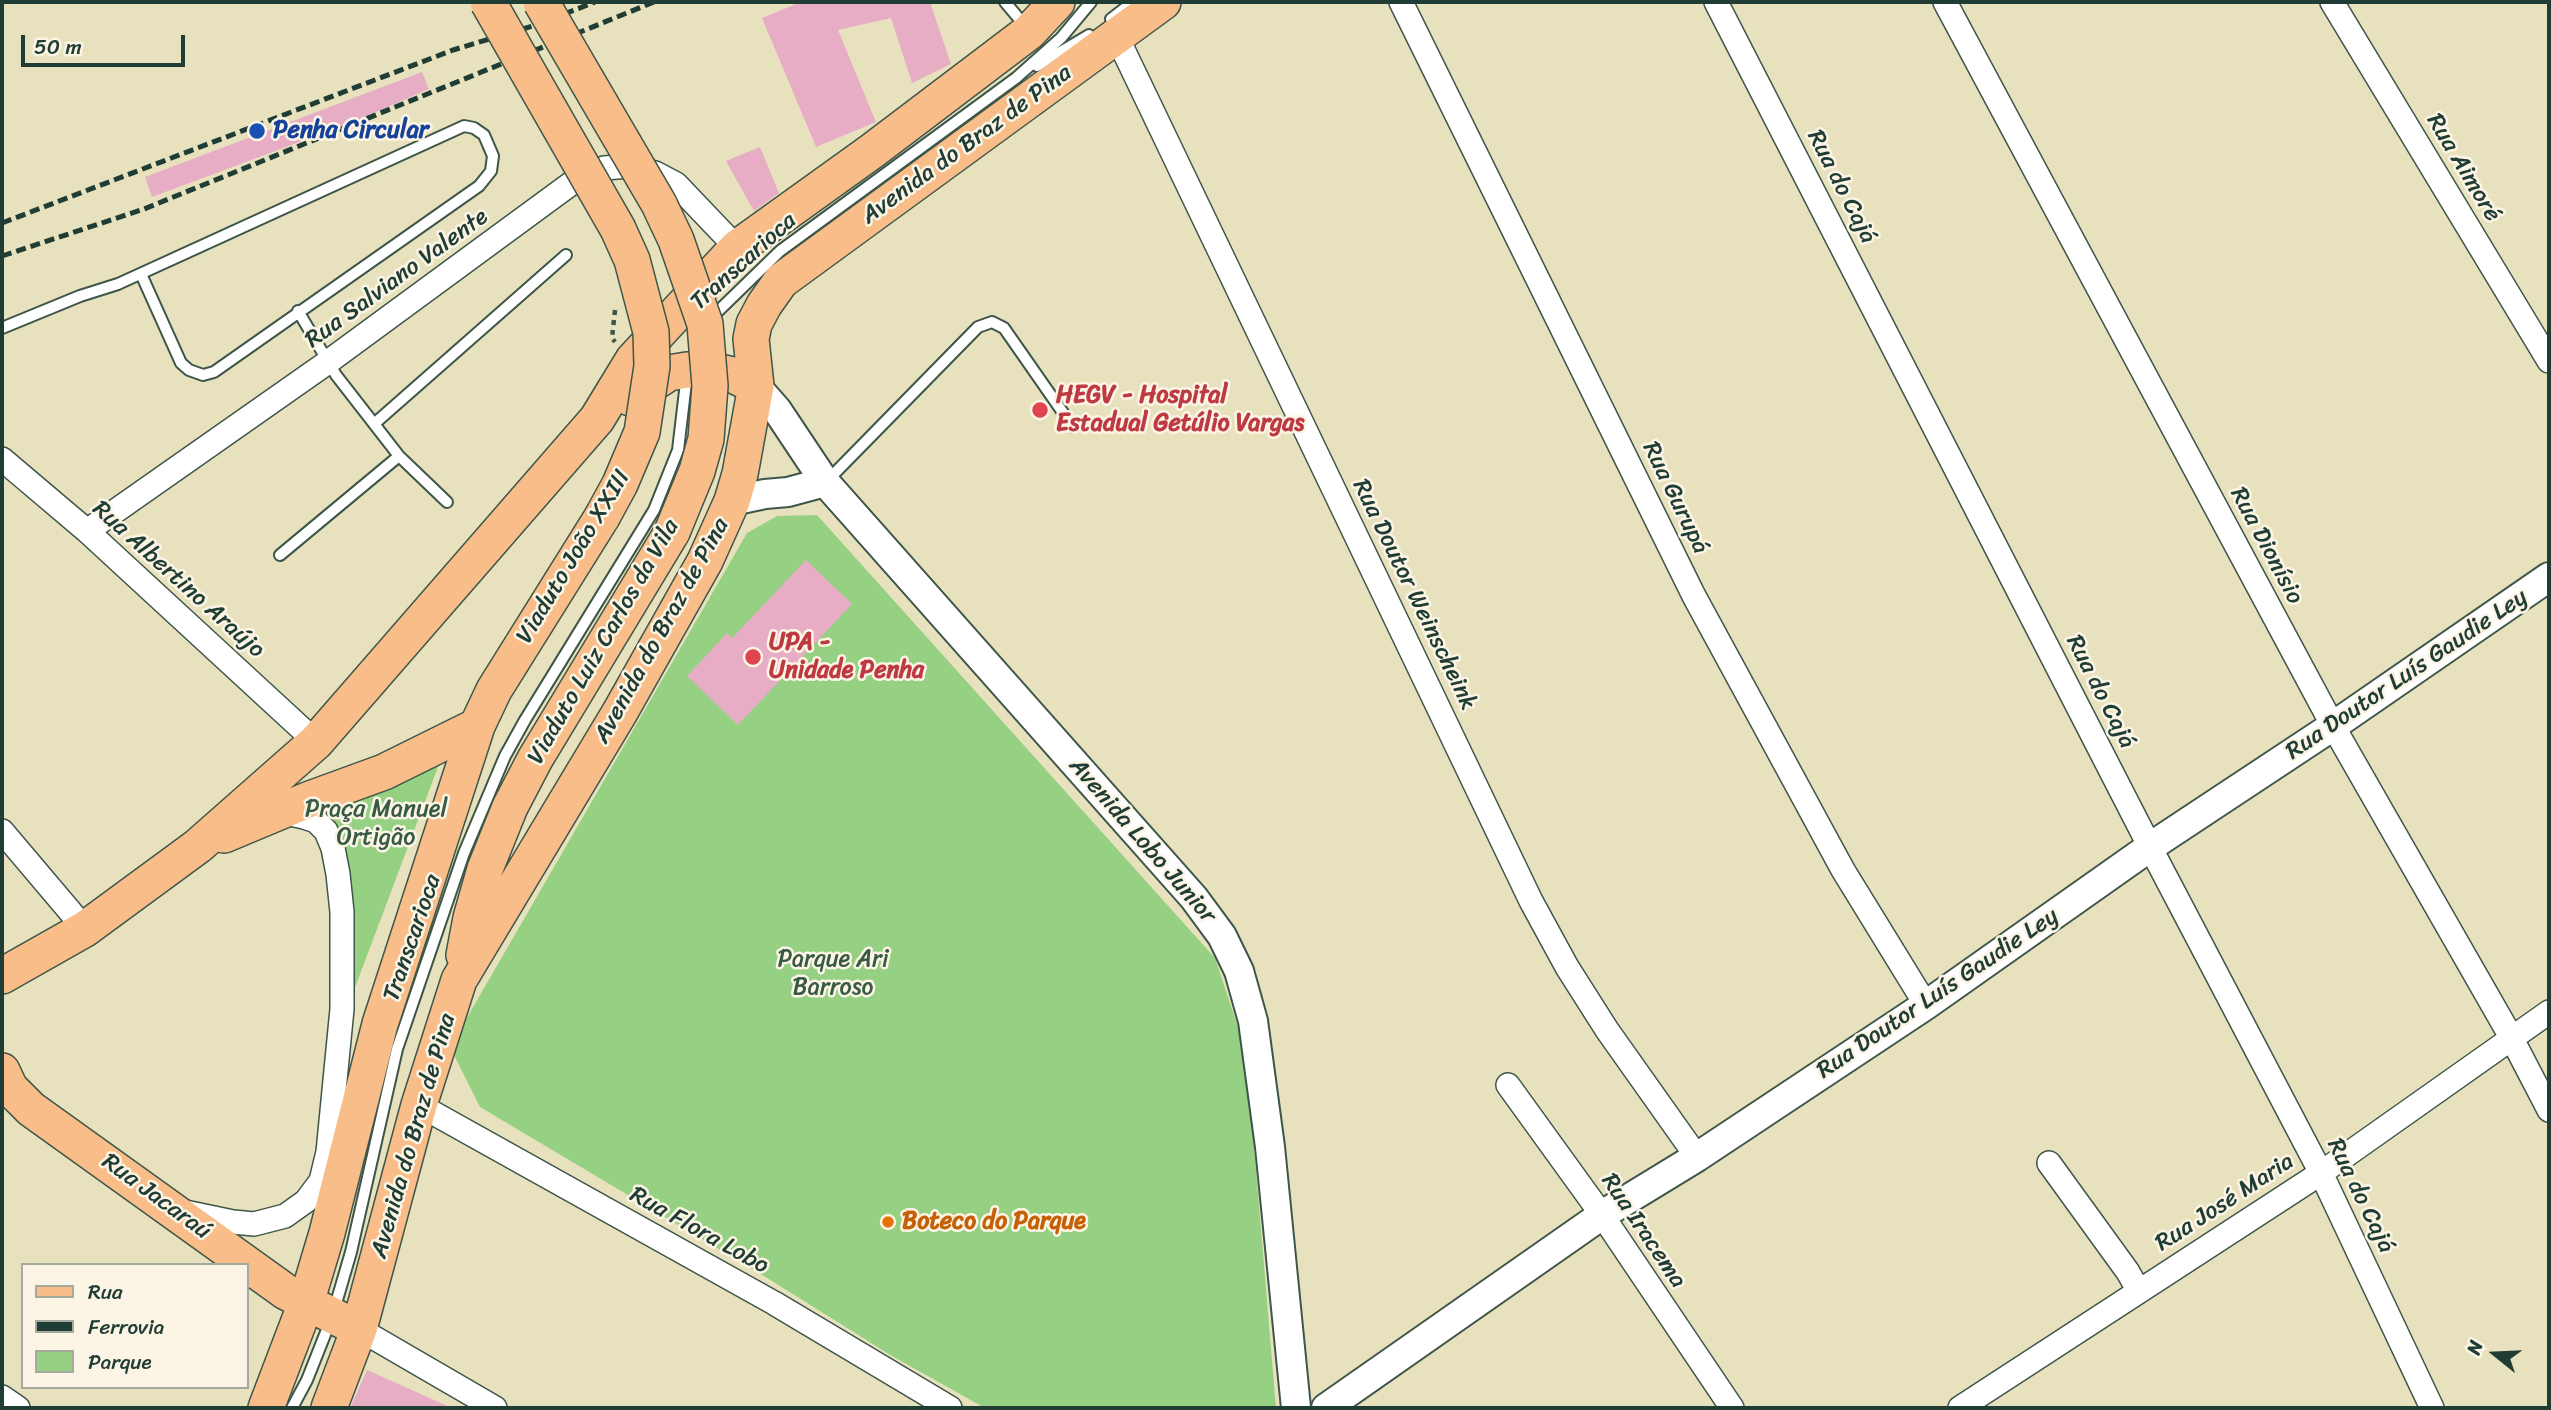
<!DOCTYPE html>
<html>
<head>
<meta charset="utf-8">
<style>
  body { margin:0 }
  #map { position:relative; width:2551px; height:1410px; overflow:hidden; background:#e8e1be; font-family:Sriracha,sans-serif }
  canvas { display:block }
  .frame { position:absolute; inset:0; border:4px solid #1f3d34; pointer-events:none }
  .legend { position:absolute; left:21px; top:1263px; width:228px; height:126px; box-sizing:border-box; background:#fcf5e5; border:2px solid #a4ab9e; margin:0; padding:9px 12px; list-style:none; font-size:21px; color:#1f3d34 }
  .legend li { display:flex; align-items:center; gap:14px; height:35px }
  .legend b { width:35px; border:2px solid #a4ab9e }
  .north { position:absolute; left:2460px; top:1319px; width:70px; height:70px; -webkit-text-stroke:5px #fcf5e5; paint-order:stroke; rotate:288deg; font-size:19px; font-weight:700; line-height:28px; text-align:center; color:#1f3d34 }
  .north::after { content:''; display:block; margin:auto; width:24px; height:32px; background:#1f3d34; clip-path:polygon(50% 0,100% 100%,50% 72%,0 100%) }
  .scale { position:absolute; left:21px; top:35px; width:164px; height:32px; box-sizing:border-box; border:4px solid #1f3d34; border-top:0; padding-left:9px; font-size:21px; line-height:24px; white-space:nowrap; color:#1f3d34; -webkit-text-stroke:5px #fcf5e5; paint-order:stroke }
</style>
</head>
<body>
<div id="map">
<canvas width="2551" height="1410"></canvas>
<div class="frame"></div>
<ul class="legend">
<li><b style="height:9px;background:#f8bd89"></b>Rua</li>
<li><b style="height:9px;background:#1f3d34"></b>Ferrovia</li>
<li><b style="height:19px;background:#95d083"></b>Parque</li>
</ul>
<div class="north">N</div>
<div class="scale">50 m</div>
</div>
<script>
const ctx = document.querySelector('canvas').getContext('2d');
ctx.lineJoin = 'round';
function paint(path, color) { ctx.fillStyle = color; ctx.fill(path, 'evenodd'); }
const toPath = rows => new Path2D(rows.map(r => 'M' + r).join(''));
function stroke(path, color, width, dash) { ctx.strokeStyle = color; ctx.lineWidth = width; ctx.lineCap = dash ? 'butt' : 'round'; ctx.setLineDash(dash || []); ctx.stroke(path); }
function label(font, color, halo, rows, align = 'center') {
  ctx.font = font + ' Sriracha,sans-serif'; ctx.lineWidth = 5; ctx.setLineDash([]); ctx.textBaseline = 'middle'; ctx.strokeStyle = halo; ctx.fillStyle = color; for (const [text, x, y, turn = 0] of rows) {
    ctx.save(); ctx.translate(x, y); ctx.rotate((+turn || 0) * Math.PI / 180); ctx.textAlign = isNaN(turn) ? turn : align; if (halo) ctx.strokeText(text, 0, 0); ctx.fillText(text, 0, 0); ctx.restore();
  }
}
const green = toPath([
  [817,515,1215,958,1246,1051,1276,1408,985,1408,892,1356,764,1276,480,1107,450,1047,747,533,777,516],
  [441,759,348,1006,339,835,333,817,313,803]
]);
const building = toPath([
  [801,2,930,2,951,64,912,83,891,18,838,30,876,122,816,147,762,18],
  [422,72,429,89,353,122,152,197,145,177],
  [760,147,779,193,754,211,726,161],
  [806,560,852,604,738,725,687,676,727,633,732,638],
  [367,1370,452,1408,350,1408]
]);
const path = toPath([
  [615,310,612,338,615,342]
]);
const service = toPath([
  [1005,2,1026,27],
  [1111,19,1133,2],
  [1037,66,1089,35],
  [298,311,336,375,399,456,447,502],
  [710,319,780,251,1016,78,1061,38,1091,2],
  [2,328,80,296,118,284,464,126,474,128,484,135,493,156,491,171,479,186,214,372,203,375,189,370,181,363,141,274],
  [374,424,566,255],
  [827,481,978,327,992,322,1004,328,1073,427],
  [280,555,399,456],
  [292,1408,307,1380,332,1317,351,1252,397,1049,464,853,505,756,525,720,654,510,678,450,687,374]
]);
const minor = toPath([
  [1401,2,1694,596,1843,870,1926,1005],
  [1716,2,2150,847,2321,1173,2432,1408],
  [1945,2,2333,726,2511,1037,2549,1110],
  [2332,2,2549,361],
  [1117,37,1531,901,1567,967,1607,1030,1697,1157],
  [2,459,87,531,316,742],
  [87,531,328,362,580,177,604,168,630,166,655,173,676,184,737,248],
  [2,831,85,929],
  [1508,1085,1602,1215,1732,1408],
  [419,1105,774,1303,950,1408],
  [2049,1163,2128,1272,2138,1290],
  [185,1212,233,1222,254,1224,285,1216,306,1201,321,1181,328,1152,342,1009,342,912,338,874,333,848,326,831,316,821,304,817,281,812],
  [359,1329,495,1408],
  [2,1397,18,1408],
  [1960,1408,2321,1173,2549,1012]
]);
const tertiary = toPath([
  [756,386,777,410,825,482,1194,898,1222,936,1239,971,1253,1021,1270,1147,1296,1408],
  [732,501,765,494,788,492,825,482],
  [1326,1408,1602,1215,1697,1157,1926,1005,2150,847,2333,726,2549,577]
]);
const primary = toPath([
  [630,398,669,373,687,370,716,371,733,375,756,386],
  [224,835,310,799,384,772,477,726],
  [464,955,471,918,485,869,510,807,535,759,672,532],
  [2,976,85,929,198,846,316,742,597,419,633,360,737,248,872,151,1029,32,1057,2],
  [2,1071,10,1088,31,1109,286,1292,359,1329],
  [266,1408,306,1303,327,1233,380,1024,477,726,494,690,602,517],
  [329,1408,359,1329,419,1105,459,980,620,712,705,561,732,501,740,474,756,386,751,339,754,324,764,305,781,281,1163,2]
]);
const rail = toPath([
  [2,223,453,50,536,25,595,2],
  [2,256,144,209,654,2]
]);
const primaryBridge = toPath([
  [488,2,618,229,632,260,651,332,652,366,642,432,620,484,602,517],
  [541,2,659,204,676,240,705,324,710,386,706,439,697,471,672,532]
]);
const markers = [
  [257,131,9,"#1a4fb4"],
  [1040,410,9,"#e0444e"],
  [753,657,9,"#e0444e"],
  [888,1222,7,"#e8710a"]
];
const transitNames = [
  ["Penha Circular",273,131]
];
const streetNames = [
  ["Avenida do Braz de Pina",967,145,-36],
  ["Rua Aimoré",2463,168,59],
  ["Rua do Cajá",1841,187,63],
  ["Transcarioca",744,262,-42],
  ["Rua Salviano Valente",397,279,-36],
  ["Rua Gurupá",1675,498,64],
  ["Rua Dionísio",2266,546,62],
  ["Viaduto João XXIII",574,557,-59],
  ["Rua Albertino Araújo",178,580,42],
  ["Rua Doutor Weinscheink",1414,595,64],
  ["Avenida do Braz de Pina",662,631,-61],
  ["Viaduto Luiz Carlos da Vila",604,642,-60],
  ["Rua Doutor Luís Gaudie Ley",2407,675,-34],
  ["Rua do Cajá",2100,692,63],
  ["Avenida Lobo Junior",1142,841,49],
  ["Transcarioca",413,938,-71],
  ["Rua Doutor Luís Gaudie Ley",1938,994,-34],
  ["Avenida do Braz de Pina",414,1136,-74],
  ["Rua do Cajá",2360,1196,64],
  ["Rua Jacaraú",156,1197,36],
  ["Rua José Maria",2225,1203,-33],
  ["Rua Flora Lobo",699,1231,29],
  ["Rua Iracema",1643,1231,56]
];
const healthNames = [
  ["HEGV - Hospital",1056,396],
  ["Estadual Getúlio Vargas",1056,424],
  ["UPA -",769,643],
  ["Unidade Penha",769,671]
];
const parkNames = [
  ["Praça Manuel",376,810],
  ["Ortigão",376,838],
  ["Parque Ari",833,960],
  ["Barroso",833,988]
];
const foodNames = [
  ["Boteco do Parque",902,1222]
];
paint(green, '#95d083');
paint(building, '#e6adc4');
stroke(service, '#3d5649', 14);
stroke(minor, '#3d5649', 26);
stroke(tertiary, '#3d5649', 32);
stroke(primary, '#3d5649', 38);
stroke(path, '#3d5649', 4.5, [5, 5]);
stroke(service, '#fff', 10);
stroke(minor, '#fff', 23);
stroke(tertiary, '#fff', 28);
stroke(primary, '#f8bd89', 35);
stroke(rail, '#1f3d34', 5, [10, 5]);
stroke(primaryBridge, '#3d5649', 38, []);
stroke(primaryBridge, '#f8bd89', 35);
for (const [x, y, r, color] of markers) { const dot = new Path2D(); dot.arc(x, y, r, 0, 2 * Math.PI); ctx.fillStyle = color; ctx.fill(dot); stroke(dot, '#fcf5e5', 2.5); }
label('bold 24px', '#164399', '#fcf5e5', transitNames, 'left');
label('24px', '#1f3d34', '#fcf5e5', streetNames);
label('bold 24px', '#be3a42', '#fcf5e5', healthNames, 'left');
label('24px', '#375a44', '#fcf5e5', parkNames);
label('bold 24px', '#c56008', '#fcf5e5', foodNames, 'left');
</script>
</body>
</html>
